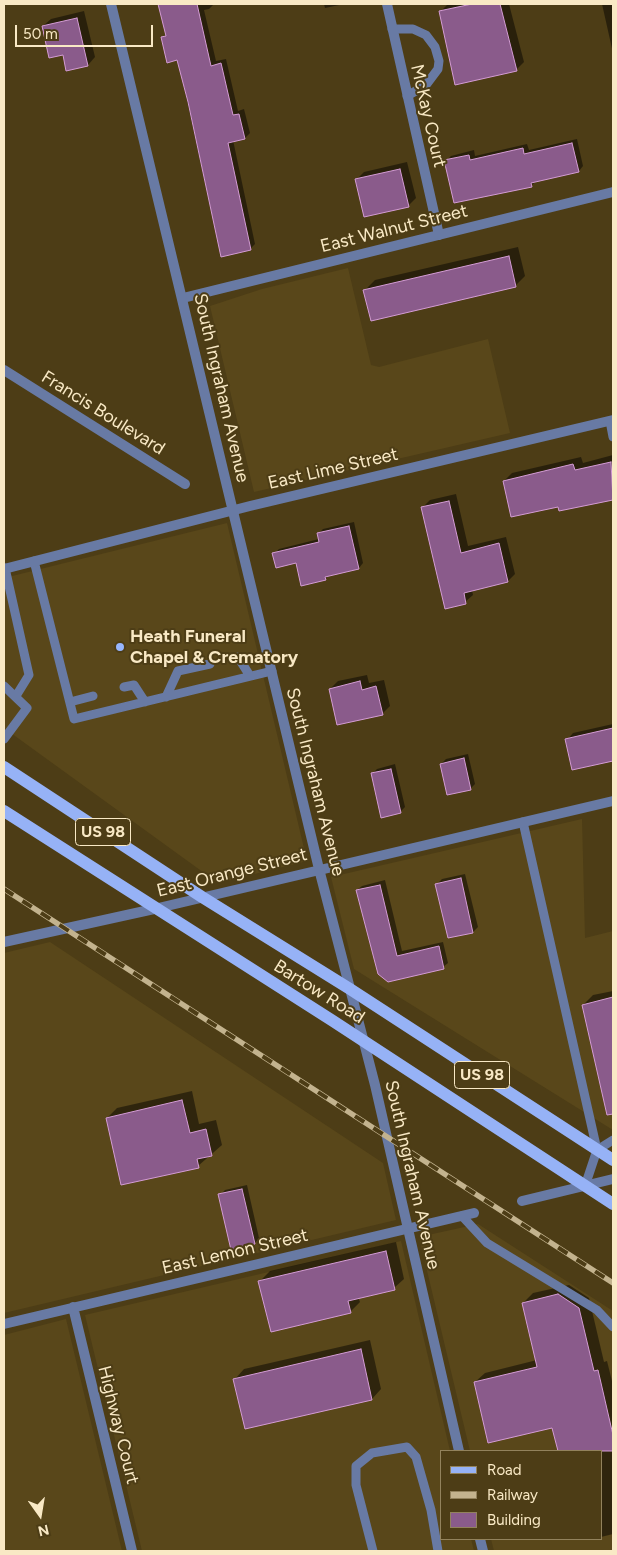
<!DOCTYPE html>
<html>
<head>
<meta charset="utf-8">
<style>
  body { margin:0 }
  #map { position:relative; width:617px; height:1555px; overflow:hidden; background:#4d3d16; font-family:Figtree,sans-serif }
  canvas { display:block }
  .frame { position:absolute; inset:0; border:5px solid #f9e9c5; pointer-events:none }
  .legend { position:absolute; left:440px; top:1450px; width:162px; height:90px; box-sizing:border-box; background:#4d3d16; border:1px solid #92825c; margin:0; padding:6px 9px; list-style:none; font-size:15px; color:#f9e9c5 }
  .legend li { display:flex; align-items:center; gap:10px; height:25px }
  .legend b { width:25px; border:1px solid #92825c }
  .north { position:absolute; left:15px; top:1490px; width:50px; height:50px; -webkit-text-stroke:4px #4d3d16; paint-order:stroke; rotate:167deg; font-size:14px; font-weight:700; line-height:20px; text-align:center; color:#f9e9c5 }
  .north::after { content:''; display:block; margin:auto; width:18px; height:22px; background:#f9e9c5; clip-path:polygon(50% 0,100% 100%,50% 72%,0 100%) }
  .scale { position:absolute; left:15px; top:25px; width:138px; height:22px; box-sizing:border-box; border:2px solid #f9e9c5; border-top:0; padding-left:6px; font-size:15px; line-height:18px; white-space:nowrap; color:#f9e9c5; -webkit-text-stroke:4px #4d3d16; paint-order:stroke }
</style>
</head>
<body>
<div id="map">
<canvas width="617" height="1555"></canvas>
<div class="frame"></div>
<ul class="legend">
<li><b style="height:6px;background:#96b2f6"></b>Road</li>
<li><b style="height:6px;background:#c3b38e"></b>Railway</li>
<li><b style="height:14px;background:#8a5b8b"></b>Building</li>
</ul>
<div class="north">N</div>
<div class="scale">50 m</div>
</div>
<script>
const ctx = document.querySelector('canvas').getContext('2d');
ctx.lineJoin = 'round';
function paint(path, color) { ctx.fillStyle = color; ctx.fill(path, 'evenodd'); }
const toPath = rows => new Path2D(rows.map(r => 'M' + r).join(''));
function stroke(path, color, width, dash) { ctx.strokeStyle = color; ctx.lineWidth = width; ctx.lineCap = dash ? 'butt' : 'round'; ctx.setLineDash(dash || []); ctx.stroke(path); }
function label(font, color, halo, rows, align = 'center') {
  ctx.font = font + ' Figtree,sans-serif'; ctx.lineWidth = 4; ctx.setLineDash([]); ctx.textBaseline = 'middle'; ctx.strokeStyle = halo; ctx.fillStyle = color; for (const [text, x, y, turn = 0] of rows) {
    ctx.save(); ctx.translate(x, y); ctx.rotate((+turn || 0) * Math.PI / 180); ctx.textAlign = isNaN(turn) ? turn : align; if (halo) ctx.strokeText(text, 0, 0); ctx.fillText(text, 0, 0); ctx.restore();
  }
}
const built = toPath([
  [348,268,371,365,379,367,488,339,510,433,254,492,210,306,262,289],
  [227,523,307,861,218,883,4,728,4,578],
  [582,819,585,938,613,931,613,1130,354,969,331,877],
  [50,942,383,1163,396,1220,4,1313,4,953],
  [478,1224,613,1311,613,1551,494,1551,491,1539,601,1539,601,1451,470,1451,419,1237],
  [401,1241,450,1451,441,1451,441,1539,471,1539,474,1551,142,1551,85,1315],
  [66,1319,122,1551,4,1551,4,1335]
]);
const shadow = toPath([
  [159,4,214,4,209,9,204,10,216,61,226,59,238,111,244,109,250,133,245,138,233,140,255,244,250,249,221,256,178,59,163,37,166,34],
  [324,4,344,4,325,8],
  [448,4,509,4,524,62,516,70,440,12],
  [602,4,613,4,613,53],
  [84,11,95,57,88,65,64,54,43,26,51,19],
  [577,139,583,166,579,171,536,181,531,186,446,161,451,156,474,150,475,156,527,144,529,150],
  [407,162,416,198,408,206,356,180,364,172],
  [518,247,525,276,515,286,365,290,375,280],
  [613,455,613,498,560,510,559,505,504,481,512,473,581,457,583,463],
  [456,494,468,546,506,537,515,574,508,581,472,590,473,595,465,602,422,508,430,500],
  [354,522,363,563,359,568,330,574,325,579,297,561,274,554,279,549,319,539,318,534,323,529],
  [367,675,369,683,384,680,390,706,382,714,330,689,338,681],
  [613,724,613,759,573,769,567,740,573,733],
  [468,754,475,784,470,789,441,764,446,759],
  [395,764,405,807,400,812,372,774,377,769],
  [465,874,478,927,473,932,437,884,442,879],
  [385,880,402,951,443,942,448,963,443,967,388,980,357,890,362,886],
  [613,991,613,1113,609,1115,583,1005,593,995],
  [192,1091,199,1124,216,1120,222,1145,198,1166,107,1118,117,1108],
  [247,1185,259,1238,255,1243,220,1195,225,1190],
  [396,1242,404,1279,394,1288,358,1297,360,1302,350,1312,260,1281,270,1271],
  [569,1285,589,1298,604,1362,607,1361,613,1385,613,1534,601,1537,601,1451,559,1451,553,1426,475,1382,485,1373,537,1360,523,1303,533,1293],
  [370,1340,381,1389,372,1399,235,1379,244,1369]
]);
const building = toPath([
  [158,4,197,4,211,66,221,63,233,115,239,114,245,139,228,143,251,250,221,257,188,102,177,60,167,63,161,37,166,36,158,4],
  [472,4,500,4,517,71,455,85,439,11,472,4],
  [77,18,88,66,66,71,63,55,49,58,42,26,77,18],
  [572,143,579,172,531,183,532,187,454,203,444,160,469,155,470,160,523,148,524,154,572,143],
  [400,169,409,207,364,217,355,179,400,169],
  [509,256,516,287,371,321,363,290,509,256],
  [611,462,613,500,559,511,558,507,511,517,503,481,573,464,575,470,611,462],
  [449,501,461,553,499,543,508,582,464,593,466,604,445,609,421,507,449,501],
  [349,526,359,569,325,577,326,580,301,586,296,563,276,568,272,553,319,542,317,533,349,526],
  [360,681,362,690,376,686,383,715,337,725,329,689,360,681],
  [613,728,613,761,572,770,565,739,613,728],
  [464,758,471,790,447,795,440,764,464,758],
  [391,769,401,813,381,818,371,773,391,769],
  [461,878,473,933,448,938,435,884,461,878],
  [380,885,397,956,439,946,444,969,388,982,378,974,356,890,380,885],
  [613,997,613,1114,607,1115,582,1005,613,997],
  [182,1100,190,1133,206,1129,212,1156,197,1159,199,1168,121,1185,106,1118,182,1100],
  [242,1189,255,1244,231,1250,218,1194,242,1189],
  [386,1251,395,1290,348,1301,351,1313,271,1332,258,1281,386,1251],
  [558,1294,579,1308,594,1371,598,1370,613,1435,613,1451,558,1451,552,1428,488,1443,474,1382,537,1367,522,1303,558,1294],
  [361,1349,372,1400,245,1429,233,1379,361,1349]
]);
const service = toPath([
  [392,29,413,29,426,35,435,47,439,61,438,69,426,85,407,96],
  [610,421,613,437],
  [34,561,74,719,272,671],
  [5,568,29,675,16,696],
  [234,658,238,657,250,676],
  [4,686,27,708,4,739],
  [124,687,134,685,145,702],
  [166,697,178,671,210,664],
  [70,702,93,696],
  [523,822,597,1150,585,1186],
  [597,1150,613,1140],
  [462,1216,487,1243,597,1310,613,1327],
  [373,1551,356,1485,356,1466,372,1453,407,1447,416,1457,431,1510,438,1551]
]);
const minor = toPath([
  [387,4,439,235],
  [183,298,613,192],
  [4,370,185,484],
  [4,942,154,909],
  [522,1201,613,1179],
  [73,1307,132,1551],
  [4,1324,474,1213]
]);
const tertiary = toPath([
  [111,4,319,869,375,1085,459,1451],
  [4,569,250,506,613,420],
  [154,909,613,801],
  [480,1539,483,1551]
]);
const primary = toPath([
  [4,767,202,897,350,989,613,1160],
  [4,811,333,1021,613,1204]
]);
const rail = toPath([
  [4,889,613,1283]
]);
const markers = [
  [120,647,5,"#97b6fd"]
];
const shields = [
  [103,832,55],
  [482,1075,55]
];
const shieldNames = [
  ["US 98",103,832],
  ["US 98",482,1075]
];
const streetNames = [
  ["McKay Court",428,116,77],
  ["East Walnut Street",394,229,-14],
  ["South Ingraham Avenue",221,388,77],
  ["Francis Boulevard",103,413,32],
  ["East Lime Street",333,469,-13],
  ["South Ingraham Avenue",315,782,76],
  ["East Orange Street",232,873,-14],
  ["Bartow Road",319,992,32],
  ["South Ingraham Avenue",412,1175,77],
  ["East Lemon Street",235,1252,-13],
  ["Highway Court",118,1425,76]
];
const poiNames = [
  ["Heath Funeral",130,637],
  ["Chapel & Crematory",130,658]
];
paint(built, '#59471a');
paint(shadow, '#0007');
paint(building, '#8a5b8b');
stroke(building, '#d49cd5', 1);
stroke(service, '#687aa4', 9);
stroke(minor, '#687aa4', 10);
stroke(tertiary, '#687aa4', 10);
stroke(primary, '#96b2f6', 12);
stroke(rail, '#c3b38e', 5.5);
stroke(rail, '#4d3d16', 4, [11]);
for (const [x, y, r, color] of markers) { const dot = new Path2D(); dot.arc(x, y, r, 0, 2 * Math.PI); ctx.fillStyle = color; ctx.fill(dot); stroke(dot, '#4d3d16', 2); }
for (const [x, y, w] of shields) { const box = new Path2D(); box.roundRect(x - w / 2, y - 13.5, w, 27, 4); ctx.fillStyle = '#4d3d16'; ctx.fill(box); stroke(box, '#f9e9c5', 1); }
label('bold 16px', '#f9e9c5', null, shieldNames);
label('18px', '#f9e9c5', '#4d3d16', streetNames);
label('bold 18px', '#f9e9c5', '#4d3d16', poiNames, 'left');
</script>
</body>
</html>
